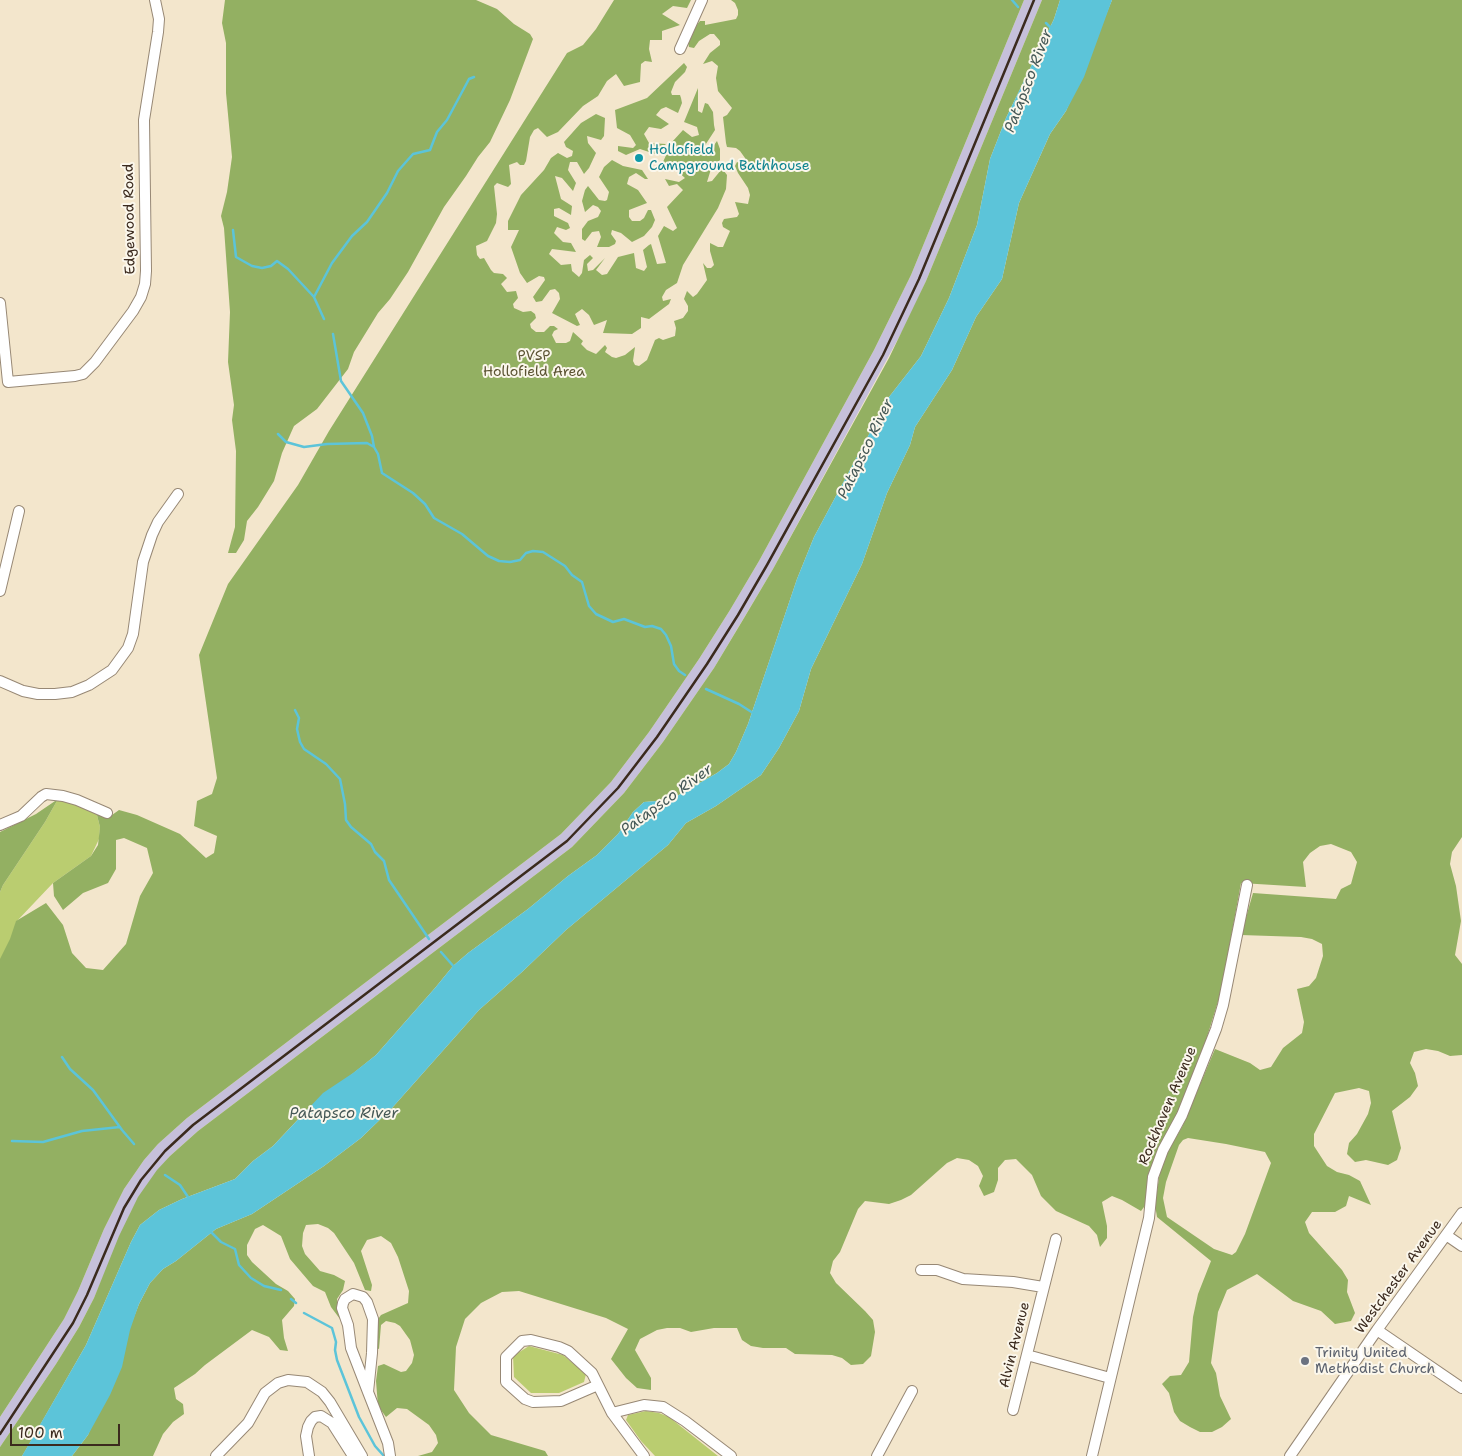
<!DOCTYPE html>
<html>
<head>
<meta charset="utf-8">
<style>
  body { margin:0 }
  #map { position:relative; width:1462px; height:1456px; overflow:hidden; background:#f3e6cc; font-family:"Shantell Sans",sans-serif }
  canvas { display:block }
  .scale { position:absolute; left:10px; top:1424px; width:110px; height:22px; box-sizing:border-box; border:2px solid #3b2a1e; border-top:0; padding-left:6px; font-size:15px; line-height:18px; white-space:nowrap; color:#3b2a1e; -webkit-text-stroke:4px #fbf7ec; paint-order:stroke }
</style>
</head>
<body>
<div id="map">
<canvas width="1462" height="1456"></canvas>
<div class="scale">100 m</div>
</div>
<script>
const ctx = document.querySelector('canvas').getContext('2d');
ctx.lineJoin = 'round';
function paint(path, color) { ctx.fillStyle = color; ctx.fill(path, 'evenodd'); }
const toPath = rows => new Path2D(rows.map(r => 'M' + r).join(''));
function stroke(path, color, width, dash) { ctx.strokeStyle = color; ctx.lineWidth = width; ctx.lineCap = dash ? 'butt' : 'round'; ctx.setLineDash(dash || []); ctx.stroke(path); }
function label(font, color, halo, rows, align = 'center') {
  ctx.font = font + ' "Shantell Sans",sans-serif'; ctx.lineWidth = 4; ctx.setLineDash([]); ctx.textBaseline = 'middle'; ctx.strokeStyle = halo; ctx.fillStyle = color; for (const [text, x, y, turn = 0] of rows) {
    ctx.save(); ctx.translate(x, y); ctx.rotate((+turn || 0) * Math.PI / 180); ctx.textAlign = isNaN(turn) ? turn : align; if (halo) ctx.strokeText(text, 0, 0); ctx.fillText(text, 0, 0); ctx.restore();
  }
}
const industrial = toPath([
  [1024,0,1042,0,926,281,910,317,773,569,714,668,663,742,624,793,572,847,198,1131,170,1156,147,1185,131,1212,94,1298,79,1327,56,1364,0,1447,0,1417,64,1319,78,1291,104,1229,124,1189,144,1160,158,1144,187,1118,561,834,611,782,649,732,699,659,730,610,759,561,874,350,911,275]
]);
const green = toPath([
  [58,799,93,811,97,815,100,827,99,839,91,856,53,883,16,922,0,1037,0,892,3,885,45,822],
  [529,1346,563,1355,586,1374,584,1382,559,1393,531,1393,514,1377,513,1356],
  [646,1411,659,1413,669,1417,718,1456,655,1456,641,1441,626,1420,628,1415]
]);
const forest = toPath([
  [225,0,476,0,497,9,514,24,530,34,533,39,510,100,490,142,478,157,466,176,444,207,408,272,390,299,378,313,354,352,348,369,317,409,294,426,282,453,274,481,258,507,247,521,244,540,236,553,228,553,235,527,236,451,232,420,234,405,228,362,230,312,224,228,221,216,227,192,232,157,226,93,226,43,222,23],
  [614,0,691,0,687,8,673,6,662,14,680,25,662,31,662,40,650,40,649,49,652,62,645,61,641,64,640,82,624,86,616,74,607,81,598,96,583,106,558,132,547,137,538,128,534,130,530,137,526,161,524,165,520,165,517,162,509,165,511,184,508,187,497,183,494,186,497,214,496,223,487,241,476,246,477,255,480,259,484,258,491,270,494,273,503,274,507,278,501,284,507,292,516,291,518,298,513,304,514,308,523,312,531,311,535,314,536,318,530,324,531,328,536,332,544,332,550,326,554,326,558,329,554,331,552,335,556,343,566,343,570,341,573,332,583,341,581,344,587,350,596,354,605,345,607,348,605,352,612,357,616,358,625,355,635,347,633,361,635,365,639,366,647,360,655,340,659,338,663,340,675,336,676,328,674,321,683,318,688,311,688,306,684,299,687,291,693,297,697,294,707,280,703,263,707,268,711,268,714,265,710,251,710,243,718,247,723,247,730,231,723,227,722,223,724,219,737,217,739,214,735,202,748,204,750,195,748,188,738,173,735,166,737,162,741,164,745,162,745,158,740,151,736,148,727,147,726,143,723,117,727,115,732,108,718,91,716,78,718,66,712,61,703,64,710,53,720,45,720,41,714,34,710,34,699,41,694,48,689,47,688,43,695,27,700,21,705,21,705,25,736,19,738,15,738,10,735,3,731,0,1024,0,911,275,874,350,759,561,730,610,699,659,649,732,611,782,561,834,187,1118,158,1144,144,1160,124,1189,104,1229,78,1291,64,1319,0,1417,0,959,10,939,16,921,46,903,63,925,72,953,86,968,103,970,126,944,140,896,153,873,147,848,124,838,116,840,116,869,108,883,83,893,63,910,54,896,53,883,91,856,98,845,100,827,97,815,93,811,112,815,119,810,137,815,180,834,206,858,214,853,217,836,194,826,197,801,212,794,217,778,199,655,228,584,298,485,329,431,567,53,583,45,596,29],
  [1042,0,1060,0,1054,19,1006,118,990,159,977,225,949,298,921,356,889,397,814,537,797,579,748,724,736,752,729,764,717,773,670,800,644,802,633,812,618,834,597,855,568,876,528,909,468,953,453,966,435,988,376,1055,304,1113,273,1146,253,1161,235,1179,182,1199,159,1210,140,1225,131,1242,86,1345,24,1453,22,1456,0,1456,0,1447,56,1364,79,1327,94,1298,119,1236,138,1197,157,1170,170,1156,198,1131,572,847,624,793,663,742,714,668,744,618,773,569,889,358,926,281],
  [1112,0,1462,0,1462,837,1452,852,1450,864,1456,886,1461,921,1455,955,1462,964,1462,1055,1450,1056,1438,1051,1426,1049,1414,1052,1410,1063,1415,1073,1418,1086,1410,1097,1392,1111,1401,1148,1397,1160,1388,1165,1366,1160,1355,1162,1347,1154,1349,1143,1357,1134,1368,1114,1371,1103,1369,1091,1359,1088,1335,1093,1314,1134,1314,1146,1327,1166,1337,1172,1349,1175,1360,1181,1371,1205,1349,1196,1346,1206,1335,1212,1312,1212,1305,1222,1309,1233,1342,1270,1348,1280,1347,1292,1355,1313,1351,1321,1335,1324,1321,1311,1293,1301,1257,1274,1227,1290,1218,1312,1211,1363,1216,1373,1220,1396,1231,1419,1222,1427,1212,1432,1200,1432,1190,1427,1180,1421,1174,1412,1169,1393,1162,1384,1170,1376,1181,1375,1189,1362,1193,1317,1198,1294,1211,1261,1157,1217,1155,1205,1160,1171,1169,1149,1182,1127,1215,1049,1250,1063,1260,1070,1271,1067,1283,1048,1302,1033,1304,1022,1297,989,1309,986,1316,978,1323,956,1322,944,1312,939,1301,937,1241,935,1253,893,1336,899,1341,889,1351,884,1357,862,1351,852,1331,844,1320,846,1310,853,1303,862,1306,887,1241,883,1221,992,1197,1069,1176,1120,1151,1168,1147,1203,1141,1211,1122,1200,1112,1196,1102,1202,1107,1226,1107,1238,1100,1247,1097,1235,1089,1226,1056,1211,1041,1196,1032,1175,1016,1159,1005,1160,998,1168,998,1180,994,1192,984,1196,979,1186,983,1176,978,1166,969,1160,957,1158,947,1163,911,1195,901,1200,889,1204,865,1201,858,1209,840,1252,833,1261,830,1273,836,1283,865,1311,873,1320,875,1332,871,1356,863,1364,851,1365,842,1358,832,1355,795,1354,786,1348,763,1348,751,1346,742,1340,737,1328,714,1328,691,1332,680,1328,667,1328,657,1330,640,1339,635,1350,651,1378,651,1390,637,1388,626,1378,611,1359,628,1329,606,1318,519,1291,502,1292,481,1303,465,1319,456,1347,454,1390,469,1413,491,1435,545,1451,548,1456,418,1456,432,1452,438,1443,436,1435,429,1425,407,1409,397,1408,386,1417,378,1406,376,1381,378,1366,384,1364,401,1372,406,1371,412,1363,414,1355,410,1340,400,1326,395,1323,386,1321,381,1325,379,1349,376,1348,376,1322,381,1315,408,1303,409,1291,398,1257,391,1243,381,1236,367,1240,361,1251,372,1285,371,1291,365,1290,354,1263,334,1233,328,1228,318,1224,306,1225,303,1233,302,1246,305,1254,320,1271,334,1275,345,1281,343,1290,337,1299,340,1319,331,1307,325,1292,313,1286,290,1259,281,1236,263,1225,255,1229,247,1245,247,1255,252,1262,276,1284,288,1291,295,1299,294,1306,282,1320,284,1338,288,1351,280,1350,269,1337,252,1330,205,1365,195,1374,174,1388,176,1399,183,1404,184,1414,173,1422,163,1434,153,1456,72,1456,88,1435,139,1304,150,1283,163,1269,176,1261,216,1229,252,1214,324,1166,361,1138,392,1108,479,1010,522,972,566,930,668,845,686,823,716,806,761,775,779,748,799,711,811,669,862,564,887,493,910,445,915,427,952,370,976,317,1002,279,1019,203,1050,134,1066,111],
  [1188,1138,1226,1144,1265,1152,1271,1163,1245,1234,1236,1252,1232,1255,1214,1249,1167,1217,1163,1198,1166,1182,1179,1145,1183,1140],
  [684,63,687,67,685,72,675,82,671,92,672,95,680,95,681,98,682,103,678,113,666,107,661,109,656,115,669,124,661,129,649,127,644,134,649,143,666,144,655,154,640,149,626,155,618,151,618,146,633,148,636,145,630,135,617,128,615,110,647,98],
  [698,88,698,111,702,113,705,103,708,104,713,112,714,125,715,130,702,150,709,152,717,141,720,149,720,160,711,169,707,182,712,181,721,170,724,171,727,175,726,189,718,208,683,265,677,283,666,290,662,297,663,301,671,299,669,304,649,319,641,317,641,328,632,334,603,333,607,320,594,325,589,315,582,309,575,314,580,325,577,326,552,313,560,299,559,293,555,289,550,290,542,301,536,302,533,297,545,280,544,277,539,276,527,283,520,273,511,247,519,230,508,230,508,221,521,195,544,170,551,158,558,153,567,158,572,156,573,151,566,147,564,142,581,123,596,114,605,118,604,136,601,140,587,136,588,143,596,153,589,168,584,174,577,162,570,162,568,170,576,183,573,191,562,178,555,176,561,199,572,206,571,215,559,208,554,209,554,216,568,223,570,228,566,230,557,227,554,233,563,242,571,243,576,252,552,249,549,254,561,265,571,264,572,271,579,277,582,273,584,260,590,255,593,258,587,264,588,271,593,270,605,258,596,270,602,275,607,274,618,257,634,253,636,268,644,271,647,267,643,250,649,245,651,244,657,264,666,263,658,236,664,226,673,231,677,228,667,207,683,190,677,184,669,186,665,179,679,182,685,178,674,168,667,169,663,162,672,142,683,130,692,137,699,135,697,127,684,122],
  [612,160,623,166,642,170,648,179,645,179,636,173,629,177,627,184,638,190,647,203,629,210,629,217,632,221,640,221,644,218,648,210,651,210,655,220,652,227,644,236,632,242,621,233,612,230,611,234,616,241,615,244,609,247,597,247,601,237,599,231,592,232,585,241,582,239,582,229,588,221,598,217,601,211,598,207,593,205,585,212,582,201,585,190,588,186,599,200,605,201,607,200,609,192,599,177,604,167],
  [58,799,45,822,3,885,0,892,0,832,36,814]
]);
const water = toPath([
  [1060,0,1112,0,1084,77,1066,111,1050,134,1019,203,1002,279,976,317,952,370,915,427,910,445,887,493,862,564,811,669,799,711,779,748,761,775,716,806,686,823,668,845,566,930,522,972,479,1010,392,1108,361,1138,324,1166,252,1214,216,1229,176,1261,163,1269,150,1283,139,1304,130,1330,122,1367,110,1395,88,1435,72,1456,22,1456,86,1345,131,1242,140,1225,159,1210,182,1199,235,1179,253,1161,273,1146,323,1093,353,1073,376,1055,435,988,453,966,468,953,528,909,568,876,597,855,618,834,633,812,644,802,670,800,717,773,729,764,736,752,748,724,797,579,814,537,889,397,921,356,949,298,977,225,990,159,1006,118,1054,19]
]);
const stream = toPath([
  [1012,0,1018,7],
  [1046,23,1052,29],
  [233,230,236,257,252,266,262,268,271,266,277,261,288,269,314,297,324,319],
  [314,297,332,263,352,236,367,222,387,193,398,171,413,154,430,150,437,132,447,120,469,79,474,77],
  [333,334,341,381,363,413,372,436,374,447],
  [278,434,286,442,304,447,327,444,367,443,374,447,378,454,382,473,413,493,425,504,434,518,462,534,488,556,499,561,510,562,520,560,526,553,533,551,543,552,565,566,572,575,582,582,589,606,596,614,613,622,624,619,645,627,652,626,661,629,666,635,671,646,674,664,679,671,685,675],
  [706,689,739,704,753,713],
  [295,710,299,718,297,729,300,742,304,749,326,764,340,779,345,804,346,820,351,827,371,844,375,852,384,861,389,880,429,939],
  [441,952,455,968],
  [62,1057,70,1069,93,1090,122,1130,134,1144],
  [12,1141,43,1142,82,1131,120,1127],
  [165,1175,180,1185,190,1200],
  [210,1231,221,1242,235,1249,239,1265,251,1278,264,1286,281,1290],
  [291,1299,296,1303],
  [304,1313,332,1328,336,1342,335,1350,337,1360,359,1417,375,1446,384,1456]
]);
const minor = toPath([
  [680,49,702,0],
  [0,303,8,382,75,376,83,374,95,362,133,311,141,297,145,284,146,271,144,120,158,32,159,19,155,0],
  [0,591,19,511],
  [0,681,23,691,38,694,55,694,72,692,89,685,112,670,128,648,133,634,143,562,152,535,158,522,178,494],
  [0,825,21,816,41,797,46,794,63,796,77,800,107,813],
  [1446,1235,1462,1246],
  [921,1270,937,1270,963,1279,1013,1282,1043,1287],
  [1377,1330,1462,1388],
  [1027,1355,1110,1378],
  [598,1385,561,1401,533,1402,525,1399,506,1382,506,1357,522,1341,531,1340,559,1347,568,1351,592,1373,612,1413,644,1456],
  [368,1392,372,1353,373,1319,367,1302,363,1297,353,1294,345,1299,343,1303,342,1308,348,1325,351,1348,368,1392,388,1443,390,1456],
  [1013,1410,1056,1239],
  [612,1413,644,1405,663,1407,685,1421,731,1456],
  [216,1456,248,1423,265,1393,278,1383,288,1380,307,1382,322,1392,330,1402,362,1456],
  [309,1456,306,1436,308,1427,311,1421,315,1417,321,1416,332,1423,353,1456],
  [877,1456,912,1391],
  [1092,1456,1149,1218,1153,1177,1163,1150,1182,1115,1216,1029,1223,1005,1247,885],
  [1290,1456,1377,1330,1462,1213]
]);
const rail = toPath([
  [0,1434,73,1323,87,1295,124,1208,141,1180,165,1151,193,1125,567,841,618,788,657,737,707,664,738,615,767,565,883,355,919,279,1034,0]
]);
const markers = [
  [639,158,5,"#0f9aa8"],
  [1305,1361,5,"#6b7280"]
];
const cultureNames = [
  ["Hollofield",649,150],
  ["Campground Bathhouse",649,166]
];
const streetNames = [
  ["Edgewood Road",130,219,-91],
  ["Rockhaven Avenue",1168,1106,-67],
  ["Westchester Avenue",1399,1277,-54],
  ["Alvin Avenue",1015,1345,-76]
];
const parkNames = [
  ["PVSP",534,356],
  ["Hollofield Area",534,372]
];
const worshipNames = [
  ["Trinity United",1315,1353],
  ["Methodist Church",1315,1369]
];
const waterNames = [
  ["Patapsco River",1029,81,-69],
  ["Patapsco River",866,449,-64],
  ["Patapsco River",667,800,-36],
  ["Patapsco River",344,1114]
];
paint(industrial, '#c6c0da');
paint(green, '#bacd70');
paint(forest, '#93b062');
paint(water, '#5cc4d9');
stroke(stream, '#5cc4d9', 2.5);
stroke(minor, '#978875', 12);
stroke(minor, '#fff', 10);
stroke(rail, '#3b2a1e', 2.5);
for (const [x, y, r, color] of markers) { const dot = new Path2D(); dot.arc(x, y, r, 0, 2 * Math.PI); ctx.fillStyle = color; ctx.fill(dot); stroke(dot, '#fbf7ec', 2); }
label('14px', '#0d838f', '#fbf7ec', cultureNames, 'left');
label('14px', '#3b2a1e', '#fbf7ec', streetNames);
label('14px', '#5b5332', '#fbf7ec', parkNames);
label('14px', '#5b616d', '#fbf7ec', worshipNames, 'left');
label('italic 15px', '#455856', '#fbf7ec', waterNames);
</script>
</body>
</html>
